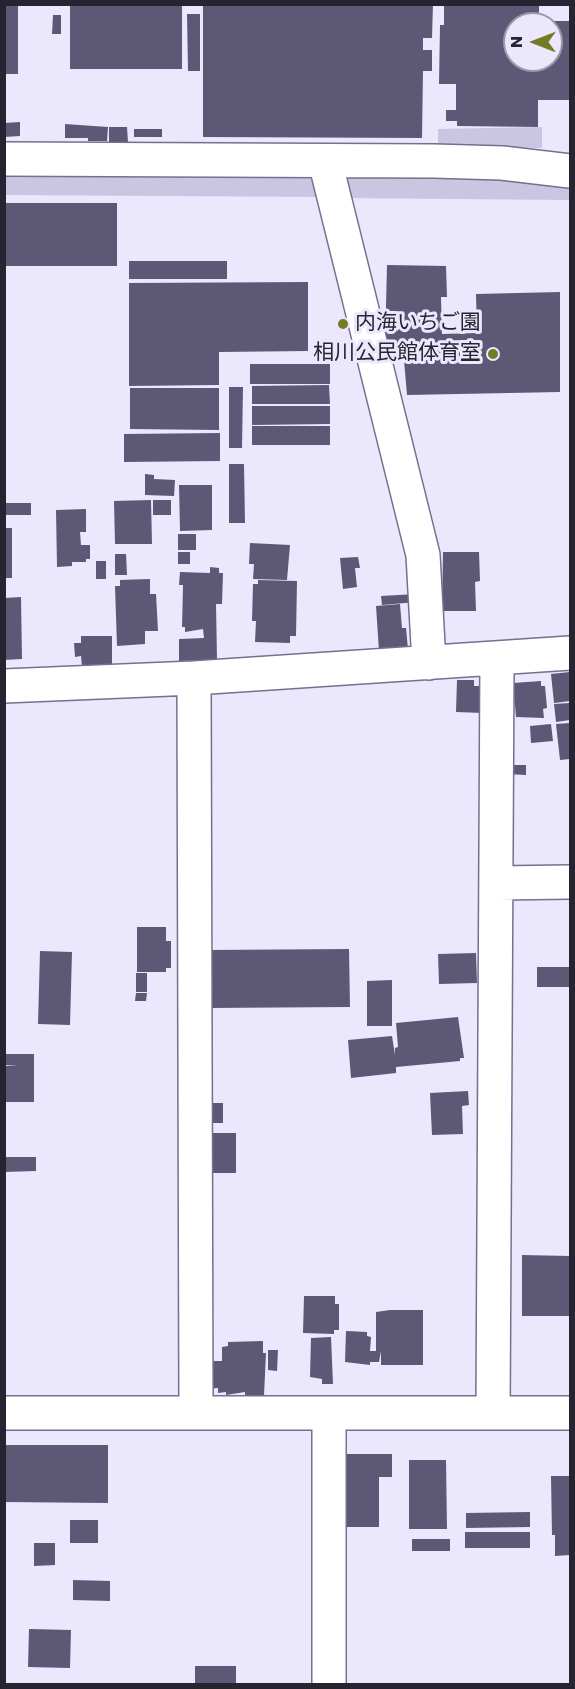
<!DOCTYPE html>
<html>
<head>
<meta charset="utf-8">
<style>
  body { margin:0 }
  #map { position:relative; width:575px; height:1689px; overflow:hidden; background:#ebe7fd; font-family:Poppins,sans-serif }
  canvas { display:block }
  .frame { position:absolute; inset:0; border:6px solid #272431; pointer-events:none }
  .north { position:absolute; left:503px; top:12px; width:60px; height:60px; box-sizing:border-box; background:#ebe7fd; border:2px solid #9d99ab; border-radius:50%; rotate:270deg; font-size:16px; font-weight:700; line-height:24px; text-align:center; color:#272431 }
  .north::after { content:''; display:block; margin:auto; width:21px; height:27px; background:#747b25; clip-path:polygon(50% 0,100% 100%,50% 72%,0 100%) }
</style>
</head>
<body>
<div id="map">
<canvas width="575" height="1689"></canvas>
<div class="frame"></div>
<div class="north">N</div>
</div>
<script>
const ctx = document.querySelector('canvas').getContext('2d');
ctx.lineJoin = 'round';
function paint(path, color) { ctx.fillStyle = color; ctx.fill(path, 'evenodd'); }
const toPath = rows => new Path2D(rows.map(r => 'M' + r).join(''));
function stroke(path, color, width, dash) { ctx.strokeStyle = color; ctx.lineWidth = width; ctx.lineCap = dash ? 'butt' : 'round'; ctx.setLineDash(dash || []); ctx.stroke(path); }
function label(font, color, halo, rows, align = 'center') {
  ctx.font = font + ' Poppins,"Noto Sans JP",sans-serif'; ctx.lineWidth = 6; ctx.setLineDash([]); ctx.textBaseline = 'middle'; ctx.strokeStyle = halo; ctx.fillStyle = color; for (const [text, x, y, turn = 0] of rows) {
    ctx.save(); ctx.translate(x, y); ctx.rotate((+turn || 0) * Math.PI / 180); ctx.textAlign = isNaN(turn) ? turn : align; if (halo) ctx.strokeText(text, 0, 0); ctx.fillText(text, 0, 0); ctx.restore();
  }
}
const green = toPath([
  [542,127,542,148,438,147,438,129],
  [344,170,570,182,570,200,342,198],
  [5,172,322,173,326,197,5,195]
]);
const building = toPath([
  [4,4,18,4,18,74,4,74],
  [70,4,182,4,182,69,70,69],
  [203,4,433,4,432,38,423,38,423,50,432,50,432,71,423,71,422,138,203,137],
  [444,4,539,4,539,21,570,21,570,100,538,100,538,127,457,126,457,121,446,121,446,110,456,110,456,84,439,84,440,25,444,25],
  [515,24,551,24,551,60,515,60],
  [187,14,200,14,200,71,188,71],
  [53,15,61,15,61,34,52,34],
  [20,122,20,136,4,137,4,123],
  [65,124,108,127,107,141,88,141,88,138,65,138],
  [109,127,127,127,128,142,109,142],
  [134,129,162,129,162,137,134,137],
  [4,203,117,203,117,266,4,266],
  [129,261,227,261,227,279,129,279],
  [387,265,446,266,447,297,441,297,442,334,477,333,476,294,560,292,560,392,407,395,403,349,385,348],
  [308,282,308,351,219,352,219,385,129,386,129,283],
  [250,364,330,364,330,384,250,384],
  [329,385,330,404,252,404,252,386],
  [229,387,243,387,242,448,229,448],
  [130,388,219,388,219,430,130,429],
  [252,406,330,406,330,424,252,425],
  [252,426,330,426,330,445,252,445],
  [220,433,220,461,124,462,124,434],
  [229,464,244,464,245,523,229,523],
  [145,474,154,475,154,479,175,480,174,496,145,495],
  [179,485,212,485,212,530,180,531],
  [151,500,152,544,115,544,114,501],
  [153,500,171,500,171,515,153,515],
  [4,503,31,503,31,515,4,515],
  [86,509,86,532,80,532,81,545,90,545,90,559,86,559,86,562,72,562,72,566,57,567,56,510],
  [4,528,12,528,12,578,4,578],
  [178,534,196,534,196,550,178,550],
  [250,543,290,545,287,580,253,579,254,564,249,564],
  [178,552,190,552,190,564,178,564],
  [443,552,479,552,480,581,475,582,476,611,442,611],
  [115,554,126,554,127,575,115,575],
  [358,557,360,568,355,568,357,587,343,589,340,558],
  [96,561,106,561,106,579,96,579],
  [210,567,219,568,219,573,223,573,222,604,216,604,217,660,179,661,179,639,204,638,203,629,185,632,185,627,182,627,183,585,179,585,180,572,210,573],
  [150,579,150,594,156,594,158,631,145,631,145,644,117,646,115,586,120,586,120,580],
  [258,580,297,581,296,636,290,636,290,643,255,642,256,621,252,621,253,584,258,584],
  [416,594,417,602,382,605,381,596],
  [21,597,22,659,4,660,4,598],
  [400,604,402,628,406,628,408,649,379,651,376,606],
  [81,636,112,636,112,667,82,667,81,656,75,657,74,643,81,643],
  [570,672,570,701,554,703,551,674],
  [457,680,474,680,474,686,484,686,483,713,456,712],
  [541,681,541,686,545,686,547,708,543,709,544,718,516,717,513,683],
  [570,703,570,720,556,722,554,704],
  [570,723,570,759,560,760,556,724],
  [551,724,553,741,531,743,530,726],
  [507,765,526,765,526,775,507,774],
  [137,927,166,927,166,941,171,941,171,968,166,968,166,972,137,972],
  [349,949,350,1007,208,1008,208,950],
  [40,951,72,952,70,1025,38,1024],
  [476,953,477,983,439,984,438,954],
  [537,967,570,967,570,987,537,987],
  [136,973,147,973,147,992,136,992],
  [392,980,392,1026,367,1026,367,981],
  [136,993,147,993,146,1001,135,1001],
  [458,1017,464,1058,460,1058,460,1061,396,1067,396,1073,351,1078,348,1040,392,1036,395,1055,395,1048,398,1047,396,1023],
  [4,1054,34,1054,34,1102,4,1102,4,1066,18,1066,4,1065],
  [468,1091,469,1105,462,1106,463,1134,432,1135,430,1093],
  [203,1103,223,1103,223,1123,203,1123],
  [205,1133,236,1133,236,1173,206,1173],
  [4,1157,36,1157,36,1171,4,1172],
  [522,1255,570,1256,570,1316,522,1316],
  [304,1296,335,1296,335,1304,339,1304,339,1330,334,1330,334,1334,303,1333],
  [390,1310,423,1310,423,1365,381,1365,381,1351,379,1362,370,1362,370,1365,345,1362,346,1331,367,1332,367,1336,371,1337,370,1351,376,1351,376,1312],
  [331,1337,333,1384,322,1384,322,1379,310,1377,311,1338],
  [263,1341,263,1353,266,1353,264,1395,245,1395,245,1392,226,1395,226,1392,218,1393,218,1388,206,1389,206,1361,222,1361,222,1347,228,1346,228,1342],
  [268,1350,278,1350,277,1371,268,1370],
  [4,1445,108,1445,108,1503,4,1502],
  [341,1454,392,1454,392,1477,379,1477,379,1527,341,1527],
  [409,1460,446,1460,447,1529,409,1529],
  [551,1476,570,1476,570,1555,555,1556,555,1535,552,1535],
  [530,1512,530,1527,466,1528,466,1513],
  [70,1520,98,1520,98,1543,70,1543],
  [465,1532,530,1532,530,1548,465,1548],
  [412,1539,450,1539,450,1551,412,1551],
  [34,1543,55,1543,55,1565,34,1566],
  [73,1580,110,1581,110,1601,73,1600],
  [29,1629,71,1630,70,1668,28,1667],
  [195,1666,236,1666,236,1684,195,1684]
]);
const minor = toPath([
  [4,159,434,161,502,163,570,171],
  [325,161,423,555,429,663],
  [194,678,196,1413],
  [4,686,194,678,570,653],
  [497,883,570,882],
  [4,1413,570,1413],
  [493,1413,497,660],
  [329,1684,329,1413]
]);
const markers = [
  [343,324,6,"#747b25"],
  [493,354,6,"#747b25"]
];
const poiNames = [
  ["内海いちご園",355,324],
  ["相川公民館体育室",481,354,"right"]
];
paint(green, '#cac5e1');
paint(building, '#5e5877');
stroke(minor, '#766f8f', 36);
stroke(minor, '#fff', 33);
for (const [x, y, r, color] of markers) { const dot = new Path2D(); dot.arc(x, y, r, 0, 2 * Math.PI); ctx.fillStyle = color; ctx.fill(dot); stroke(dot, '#ebe7fd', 2); }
label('21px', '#272431', '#ebe7fd', poiNames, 'left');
</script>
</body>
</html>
